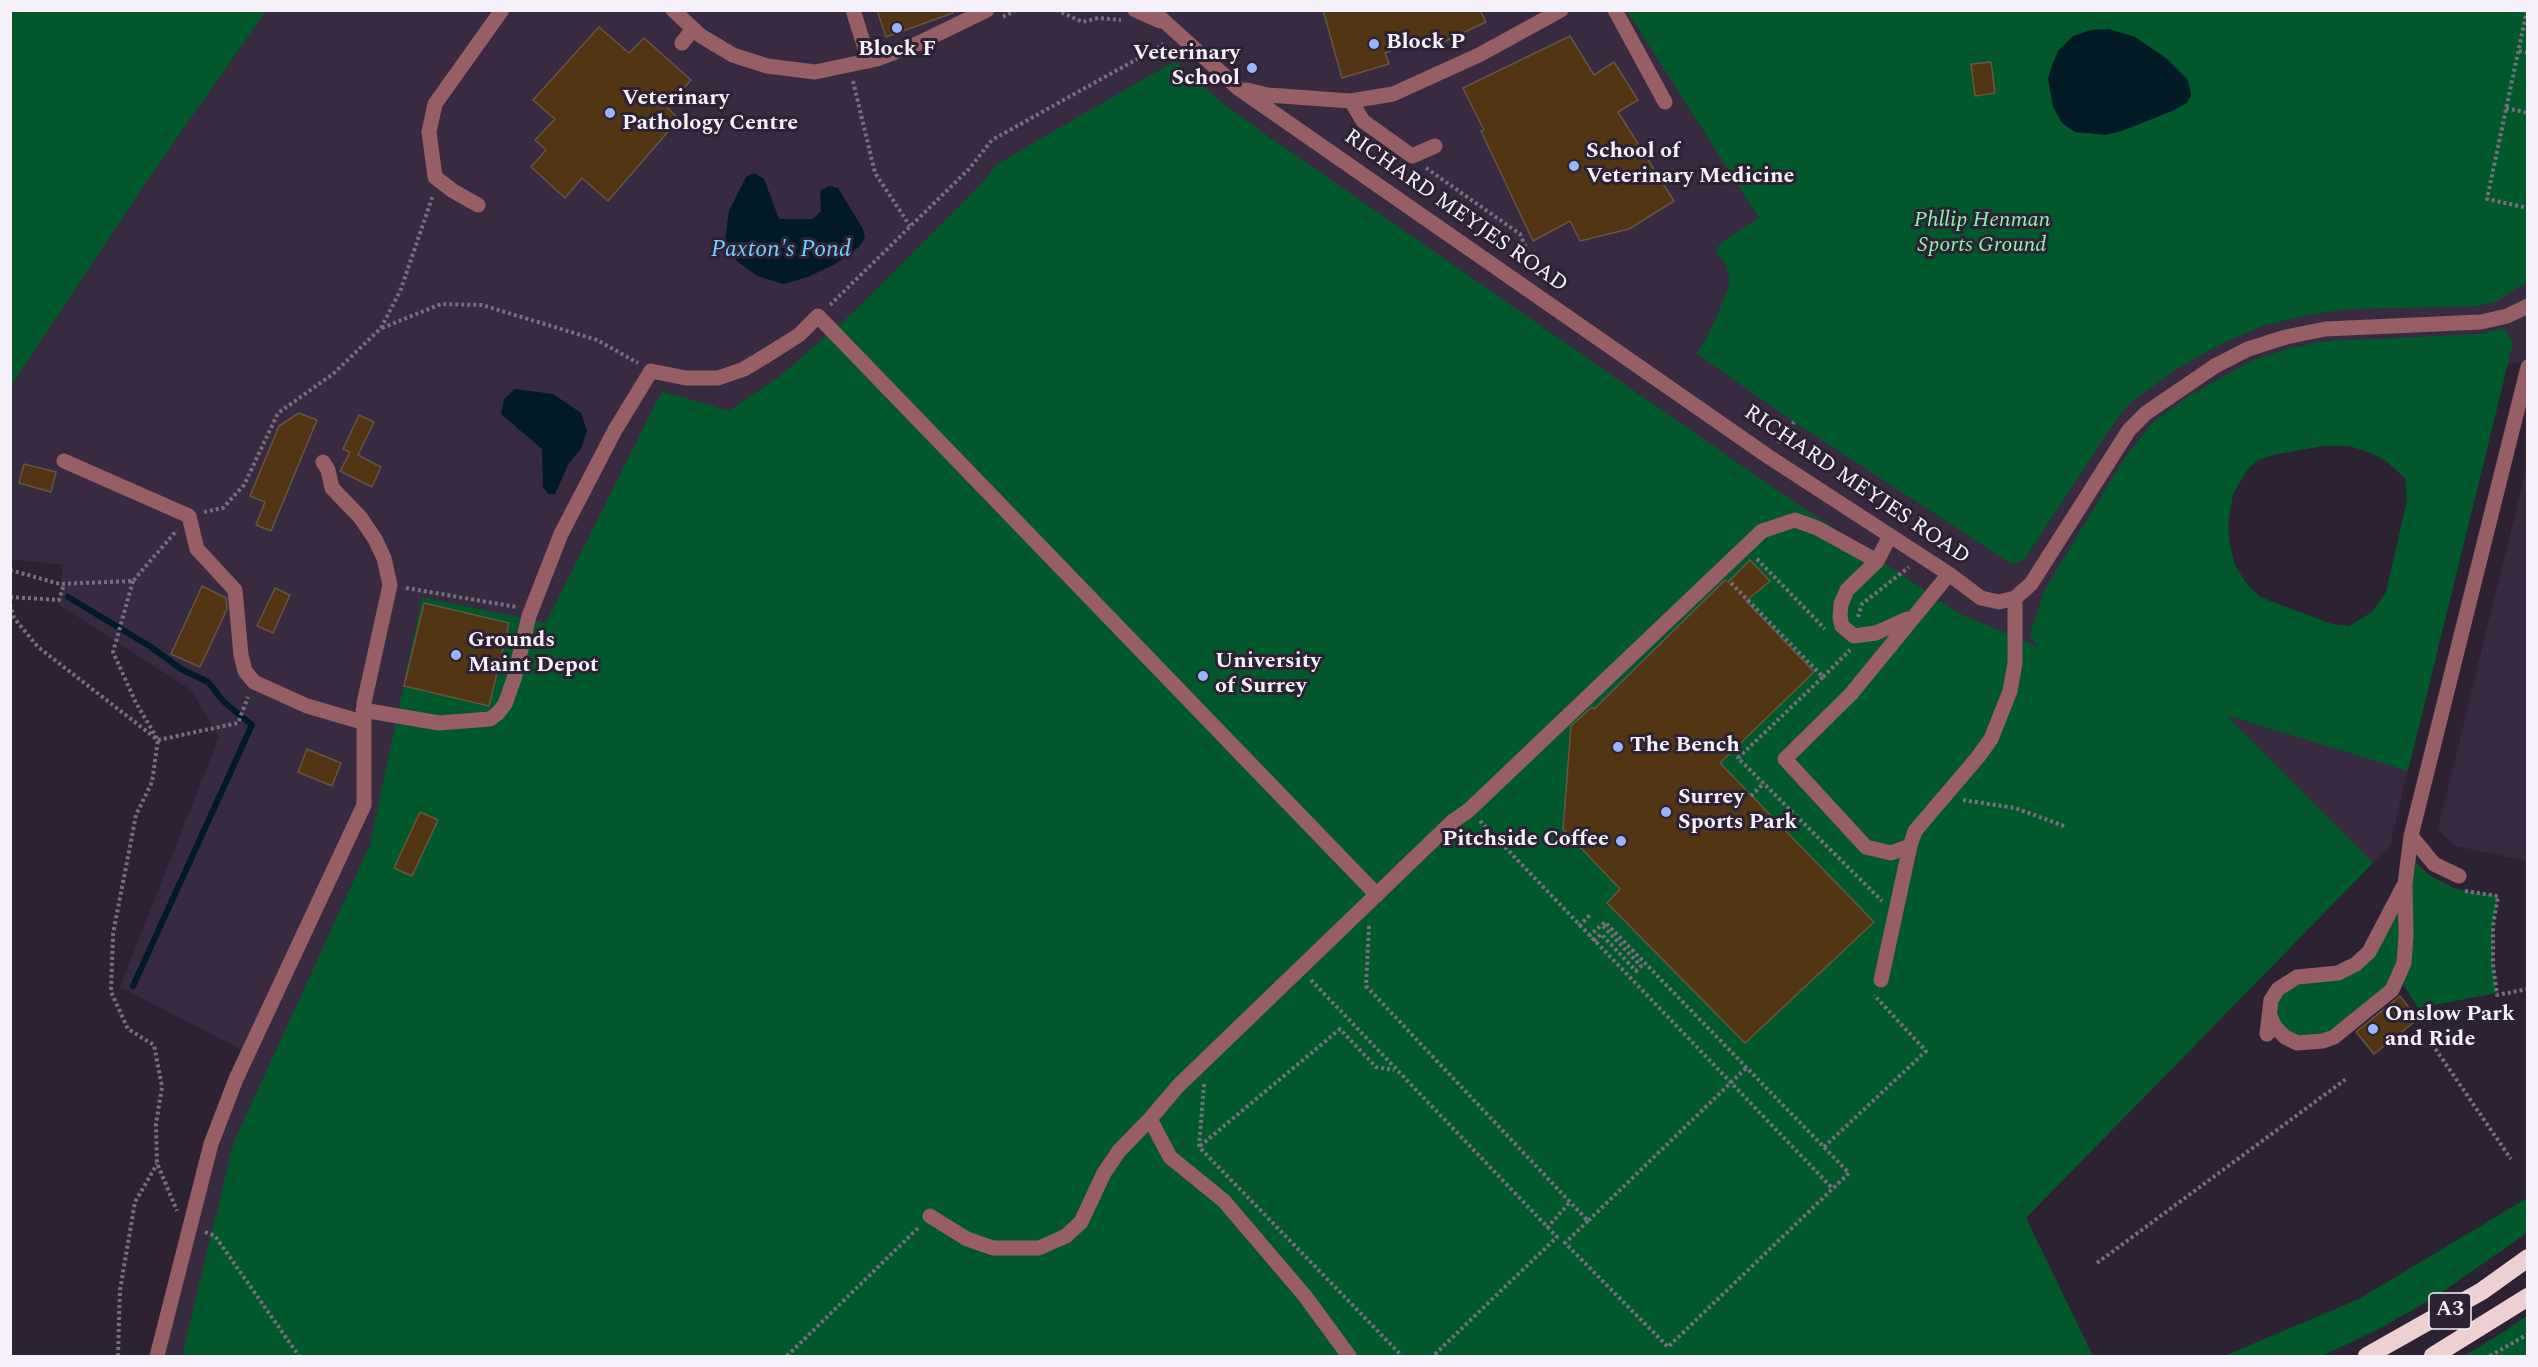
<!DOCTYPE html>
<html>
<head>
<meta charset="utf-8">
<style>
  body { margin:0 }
  #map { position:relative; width:2538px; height:1367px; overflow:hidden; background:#2c2233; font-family:Spectral,serif }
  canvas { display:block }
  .frame { position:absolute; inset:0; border:12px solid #f6f0fb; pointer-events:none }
</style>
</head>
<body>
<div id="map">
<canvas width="2538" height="1367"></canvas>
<div class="frame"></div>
</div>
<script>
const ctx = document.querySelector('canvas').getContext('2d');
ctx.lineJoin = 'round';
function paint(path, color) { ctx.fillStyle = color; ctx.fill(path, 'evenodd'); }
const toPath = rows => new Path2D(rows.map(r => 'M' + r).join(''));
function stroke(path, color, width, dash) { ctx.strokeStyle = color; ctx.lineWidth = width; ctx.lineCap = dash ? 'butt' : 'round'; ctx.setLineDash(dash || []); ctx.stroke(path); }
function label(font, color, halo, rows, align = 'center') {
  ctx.font = font + ' Spectral,serif'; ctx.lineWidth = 6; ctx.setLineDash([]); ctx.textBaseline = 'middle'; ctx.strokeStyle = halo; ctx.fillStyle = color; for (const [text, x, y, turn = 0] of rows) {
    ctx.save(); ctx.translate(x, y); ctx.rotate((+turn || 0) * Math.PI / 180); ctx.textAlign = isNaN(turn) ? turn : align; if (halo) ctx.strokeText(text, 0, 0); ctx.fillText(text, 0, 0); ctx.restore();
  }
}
const built = toPath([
  [266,11,2527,11,2527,361,2248,415,2143,631,2416,736,2390,845,2026,1218,2093,1356,160,1356,216,1136,250,1054,120,987,219,737,191,690,58,604,63,565,11,559,11,386,144,185],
  [2527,465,2527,861,2455,846,2438,829]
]);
const green = toPath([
  [11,10,266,11,144,185,11,386],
  [1627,11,2527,11,2527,282,2497,301,2477,306,2350,309,2307,315,2262,326,2223,343,2178,368,2130,403,2115,421,2024,560,2012,564,1794,422,1697,354,1715,321,1730,283,1726,265,1715,251,1722,242,1759,218],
  [1175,61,1221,102,1265,134,1771,486,1958,613,2038,647,2030,635,2044,591,2125,457,2154,421,2190,395,2253,360,2290,348,2326,341,2480,334,2504,328,2513,343,2408,771,2226,715,2373,863,2026,1218,2093,1356,182,1356,233,1144,370,845,422,597,546,623,662,391,729,411,784,373,857,309,983,182,997,164],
  [2323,446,2349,446,2368,452,2385,460,2405,478,2407,500,2386,592,2372,612,2349,626,2332,624,2260,597,2246,583,2235,565,2230,546,2228,525,2233,494,2247,470,2258,460,2273,455],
  [2412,859,2429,875,2456,889,2498,896,2493,926,2493,964,2497,993,2418,1008,2401,981],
  [2401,900,2398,961,2388,987,2332,1031,2309,1039,2287,1034,2275,1015,2276,1002,2282,992,2299,981,2339,978],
  [2527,1198,2527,1233,2432,1299,2377,1330,2322,1356,2224,1356,2359,1299],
  [2527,1316,2527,1356,2463,1356,2486,1343]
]);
const water = toPath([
  [2109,29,2135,37,2166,58,2188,80,2191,95,2187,103,2172,111,2122,131,2105,135,2075,132,2062,123,2053,107,2048,79,2052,65,2058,51,2073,36,2091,30],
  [754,173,764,179,779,219,813,219,821,211,820,191,829,186,838,188,863,229,865,238,859,247,835,264,808,277,783,284,757,276,737,261,729,252,725,241,729,211,746,177],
  [515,389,553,394,581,413,587,431,581,449,569,463,555,494,548,494,543,487,542,449,501,414,504,399]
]);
const stream = toPath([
  [68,597,151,647,181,669,208,682,224,702,252,725,133,986]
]);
const building = toPath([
  [877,10,953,10,953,13,886,37,877,10],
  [1323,10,1480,10,1486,22,1441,43,1437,34,1385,53,1389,64,1342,78,1323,10],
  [599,27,629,53,644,38,691,80,667,107,679,119,608,201,582,178,565,198,531,167,546,150,535,140,555,119,533,100,599,27],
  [1570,36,1594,75,1614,62,1638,100,1618,112,1674,201,1629,229,1580,241,1570,221,1533,241,1481,131,1484,130,1463,88,1570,36],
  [1991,62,1995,93,1975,96,1971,64,1991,62],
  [299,413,317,420,271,531,256,525,265,502,250,496,279,426,299,413],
  [359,415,374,422,358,455,381,467,372,487,340,471,350,452,343,449,359,415],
  [24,464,56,472,51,492,19,483,24,464],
  [1750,560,1770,581,1746,601,1814,672,1720,763,1874,922,1745,1043,1607,903,1620,889,1563,829,1571,726,1592,707,1594,709,1725,580,1728,582,1750,560],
  [202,586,226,598,227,609,200,667,171,654,202,586],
  [275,588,290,595,273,633,257,626,275,588],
  [424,603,509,623,489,706,404,686,424,603],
  [307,749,341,763,332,786,298,772,307,749],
  [420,812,438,820,412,876,394,868,420,812],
  [2400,996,2418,1019,2374,1054,2356,1032,2400,996]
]);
const path = toPath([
  [1056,10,1083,22,1098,18,1121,20],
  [2527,10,2487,199,2528,208],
  [1003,17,1016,10],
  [2519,51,2528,53],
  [853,81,875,173,910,226],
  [2506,108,2528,113],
  [1426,168,1520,234,1525,246,1516,262],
  [830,305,969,169,992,140,1164,44],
  [382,328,441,304,482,305,597,340,638,363],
  [1778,443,1794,422],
  [204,512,223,508,244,485,278,413,333,374,381,328,401,289,433,195],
  [1757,559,1825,629],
  [10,570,60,584,133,581,177,530],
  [133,581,113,652,136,703,158,740,152,782,136,815,113,934,111,992,128,1029,154,1045,162,1087,156,1124,157,1163,177,1211],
  [1731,583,1823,677,1738,758,1882,901],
  [406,588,517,607],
  [10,597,59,600,64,584],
  [10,604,14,618,38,647,158,740,238,723,248,697],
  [1858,617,1862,604,1909,567],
  [1823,677,1850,650],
  [1751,796,1764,783],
  [1963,800,2015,808,2064,826],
  [1480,821,1833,1189],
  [2465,891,2498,896,2493,926,2493,964,2497,995,2528,989],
  [1369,926,1366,986,1588,1221,1747,1067],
  [1579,926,1591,914],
  [1594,941,1601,934,1636,971,1641,966,1602,925],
  [1311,980,1557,1237,1433,1356],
  [2432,1044,2511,1159],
  [1204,1084,1199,1147,1402,1356],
  [1200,1146,1340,1029,1376,1067,1394,1070],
  [1824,1147,1926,1051,1874,995],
  [1588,1221,1565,1243,1668,1347,1849,1173,1605,922,1589,936],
  [1547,1228,1570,1202],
  [205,1232,215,1236,299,1356],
  [2097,1263,2346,1079],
  [118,1356,120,1290,135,1202,157,1164],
  [787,1356,919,1227],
  [2490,1356,2528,1334]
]);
const minor = toPath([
  [673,10,701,36,733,55,767,66,815,72,877,59,919,43,987,10],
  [853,10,869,61],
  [1135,10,1160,21],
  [1152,10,1238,88,1769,457,1949,574,1981,598,1999,602,2015,598,2031,584,2129,430,2146,413,2215,366,2248,349,2286,337,2325,329,2481,322,2507,316,2528,306],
  [1615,10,1665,102],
  [682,43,693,29],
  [1247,90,1268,95,1351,101,1393,94,1479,55,1561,10],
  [1351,101,1363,121,1412,156,1435,146],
  [478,205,453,191,435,177,429,132,435,104,502,10],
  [64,461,189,516,197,549,235,590,241,655,245,671,254,682,307,706,362,722],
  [1890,536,1877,561,1847,590,1841,604,1840,617,1842,626,1854,636,1876,633,1907,619],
  [1949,574,1851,694,1785,759,1866,847,1891,853,1910,846,1915,831,1978,757,1991,739,2010,691,2015,663,2015,598],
  [363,710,439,723,490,719,498,713,505,704,514,679,529,616,561,534,615,430,651,371,686,378,718,378,744,369,772,352,799,335,818,316,1377,895],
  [2411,836,2434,864,2459,876],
  [1881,980,1910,846],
  [2270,1016,2275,1027,2285,1037,2297,1043,2323,1041,2334,1037,2392,990,2404,963,2406,936,2405,884,2411,836,2528,367],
  [2267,1034,2271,1000,2278,989,2297,977,2338,973,2356,964,2369,952,2403,887],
  [930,1216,967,1239,993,1248,1039,1248,1066,1236,1081,1222,1104,1173,1119,1151,1150,1119],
  [157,1356,211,1144,236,1079,364,805,364,703,390,585,384,558,375,539,360,517,332,488,328,470,323,462],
  [1349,1356,1305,1296,1224,1201,1170,1157,1150,1119,1178,1086,1452,822,1469,810,1762,531,1795,520,1817,528,1877,561]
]);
const highway = toPath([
  [2367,1356,2482,1291,2528,1258],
  [2433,1356,2528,1297]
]);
const markers = [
  [897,28,6,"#99b5fd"],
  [1374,44,6,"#99b5fd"],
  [1252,68,6,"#99b5fd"],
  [610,113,6,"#99b5fd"],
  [1574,166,6,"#99b5fd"],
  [456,655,6,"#99b5fd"],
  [1203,676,6,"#99b5fd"],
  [1618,747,6,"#99b5fd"],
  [1666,812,6,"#99b5fd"],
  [1621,841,6,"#99b5fd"],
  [2373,1029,6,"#99b5fd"]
];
const shields = [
  [2450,1311,42]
];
const shieldNames = [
  ["A3",2450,1311]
];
const poiNames = [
  ["Block P",1386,44],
  ["Block F",897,51,"center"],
  ["Veterinary",1240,55,"right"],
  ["School",1240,80,"right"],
  ["Veterinary",622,100],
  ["Pathology Centre",622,125],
  ["School of",1586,153],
  ["Veterinary Medicine",1586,178],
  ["Grounds",468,642],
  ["Maint Depot",468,667],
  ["University",1215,663],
  ["of Surrey",1215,688],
  ["The Bench",1630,747],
  ["Surrey",1678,799],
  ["Sports Park",1678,824],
  ["Pitchside Coffee",1609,841,"right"],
  ["Onslow Park",2385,1016],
  ["and Ride",2385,1041]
];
const streetNames = [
  ["RICHARD MEYJES ROAD",1455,212,35],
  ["RICHARD MEYJES ROAD",1856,486,34]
];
const parkNames = [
  ["Phllip Henman",1982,222],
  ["Sports Ground",1982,247]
];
const waterNames = [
  ["Paxton's Pond",781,251]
];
paint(built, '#372a41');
paint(green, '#01592b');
paint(water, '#001a26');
stroke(stream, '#001a26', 6);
paint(building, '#523613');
stroke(building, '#665645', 1.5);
stroke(path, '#786f7e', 4, [3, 3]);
stroke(minor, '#975e65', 15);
stroke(highway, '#edd0d2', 18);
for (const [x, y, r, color] of markers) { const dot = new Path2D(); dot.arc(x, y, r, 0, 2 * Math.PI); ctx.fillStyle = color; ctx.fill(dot); stroke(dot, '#2c2233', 2); }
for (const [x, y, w] of shields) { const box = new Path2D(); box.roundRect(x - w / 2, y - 18, w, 36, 4.5); ctx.fillStyle = '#2c2233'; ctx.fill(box); stroke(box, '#f6f0fb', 1.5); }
label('bold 21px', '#f6f0fb', null, shieldNames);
label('bold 22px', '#f6f0fb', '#2c2233', poiNames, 'left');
label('22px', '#f6f0fb', '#2c2233', streetNames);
label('italic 22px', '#8ff2ac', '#2c2233', parkNames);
label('italic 24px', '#70d0fa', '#2c2233', waterNames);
</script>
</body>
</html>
